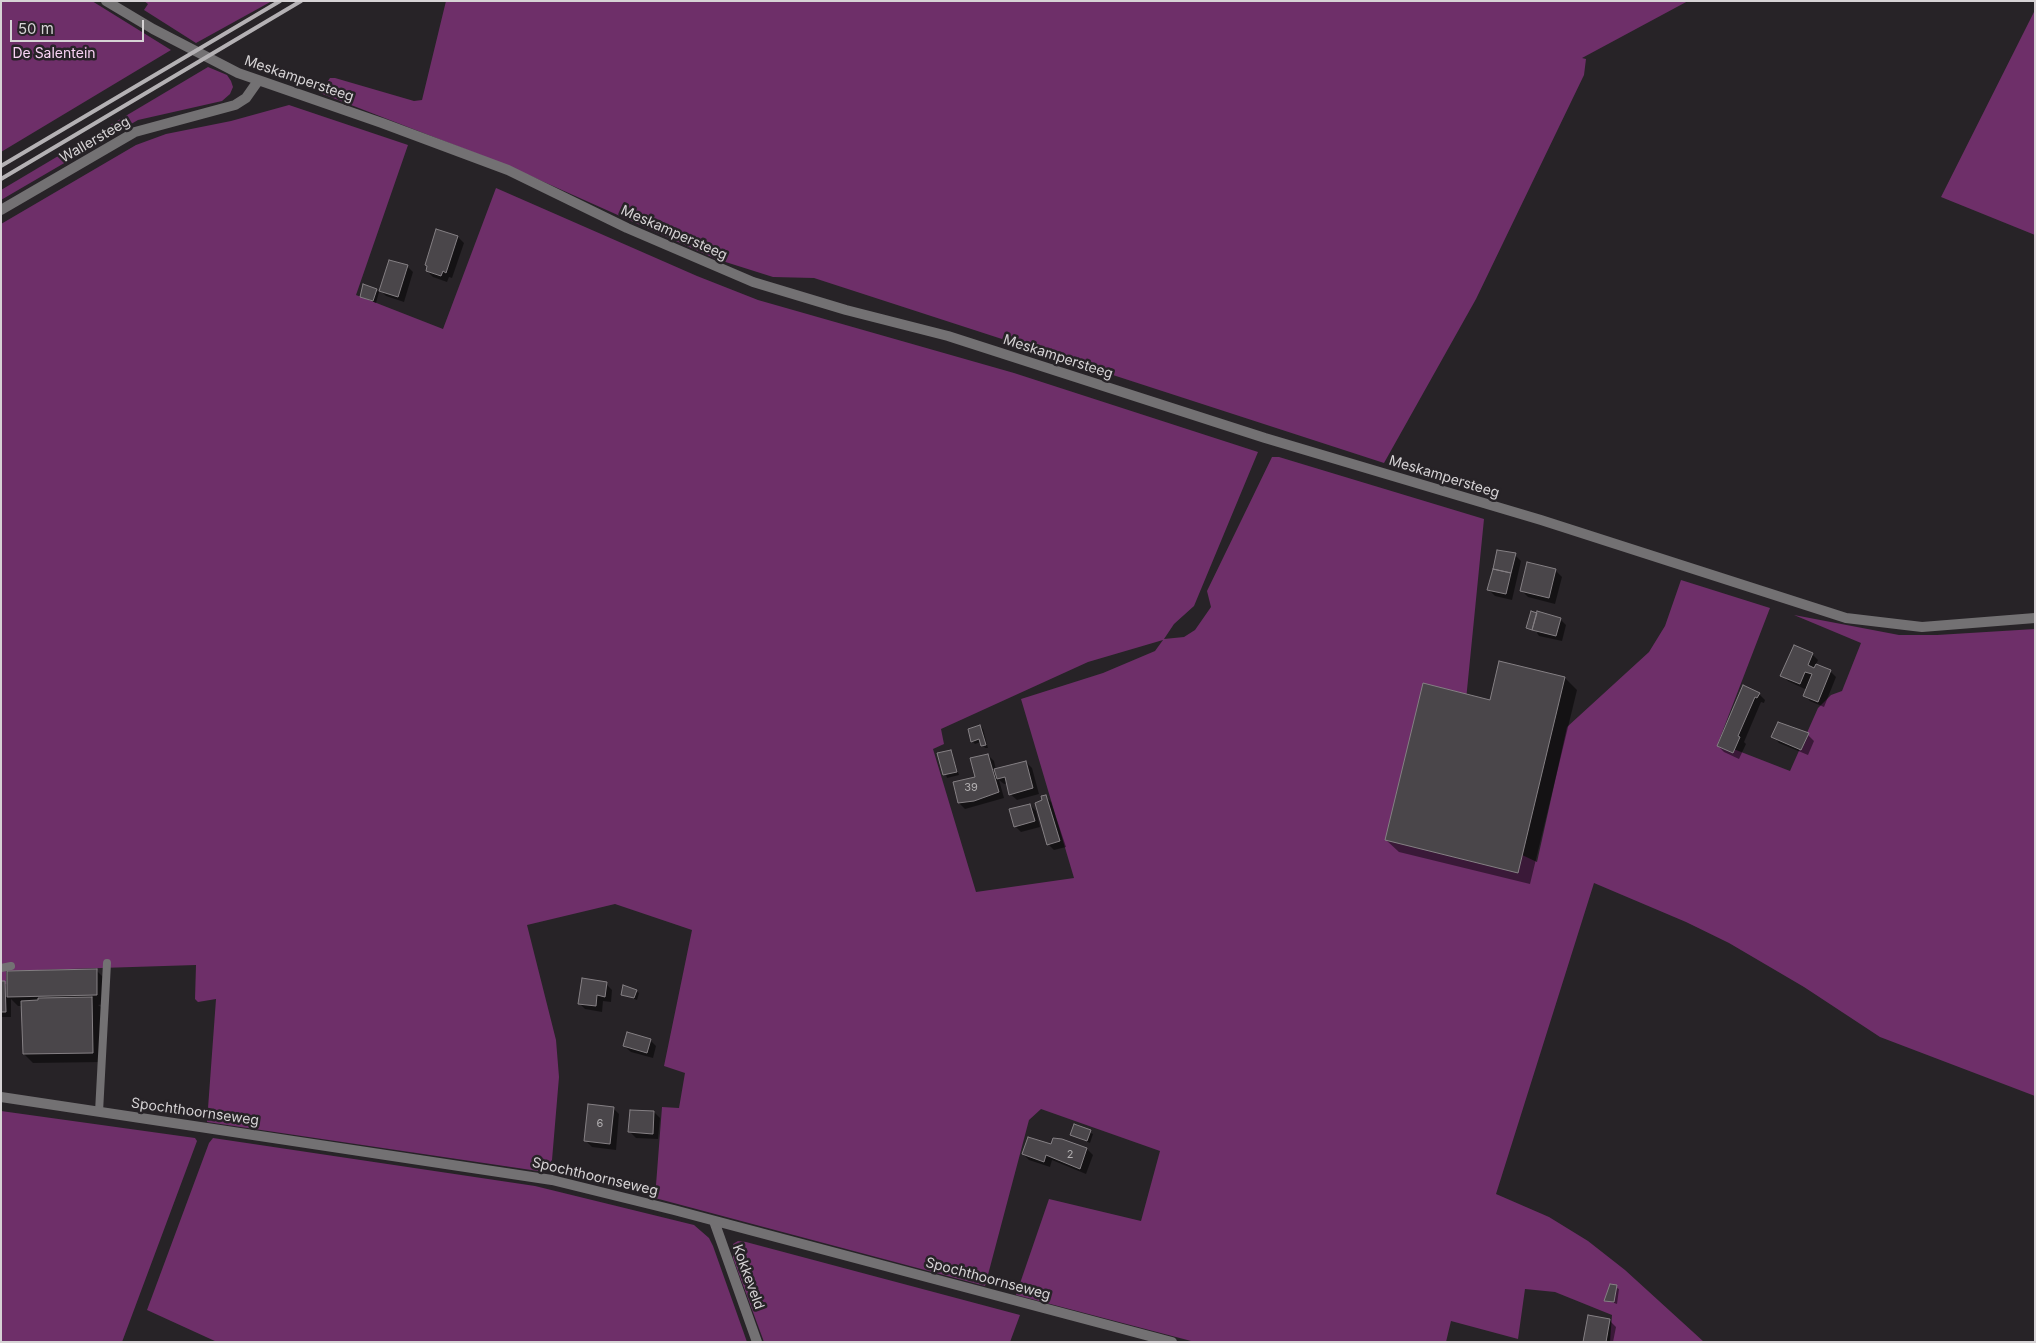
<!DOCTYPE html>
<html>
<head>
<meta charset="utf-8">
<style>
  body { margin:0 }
  #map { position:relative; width:2036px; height:1343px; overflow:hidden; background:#272327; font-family:Inter,sans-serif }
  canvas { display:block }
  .frame { position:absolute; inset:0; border:2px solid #d6d3d5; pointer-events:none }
  .scale { position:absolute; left:10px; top:20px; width:134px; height:22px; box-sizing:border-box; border:2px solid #d6d3d5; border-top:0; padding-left:6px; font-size:15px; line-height:18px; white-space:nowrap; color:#d6d3d5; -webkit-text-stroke:4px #272327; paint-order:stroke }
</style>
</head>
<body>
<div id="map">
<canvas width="2036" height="1343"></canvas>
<div class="frame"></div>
<div class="scale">50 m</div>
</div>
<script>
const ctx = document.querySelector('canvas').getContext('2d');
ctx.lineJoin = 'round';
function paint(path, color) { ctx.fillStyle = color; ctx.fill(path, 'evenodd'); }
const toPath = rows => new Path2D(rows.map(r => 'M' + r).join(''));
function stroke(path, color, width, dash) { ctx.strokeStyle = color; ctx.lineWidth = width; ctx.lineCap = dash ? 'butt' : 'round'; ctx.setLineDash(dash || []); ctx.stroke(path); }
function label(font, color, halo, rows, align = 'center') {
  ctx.font = font + ' Inter,sans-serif'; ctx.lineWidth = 5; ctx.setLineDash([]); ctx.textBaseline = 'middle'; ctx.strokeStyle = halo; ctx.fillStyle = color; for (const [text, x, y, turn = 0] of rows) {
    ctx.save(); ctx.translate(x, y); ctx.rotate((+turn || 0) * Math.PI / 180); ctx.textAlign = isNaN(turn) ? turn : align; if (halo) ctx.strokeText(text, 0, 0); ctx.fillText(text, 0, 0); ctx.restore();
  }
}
const green = toPath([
  [1,1,92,1,171,50,1,152],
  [144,1,272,1,196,43,144,10,148,4],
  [446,1,1688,1,1582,58,1586,59,1584,75,1476,299,1384,463,814,278,773,277,716,259,506,165,320,93,330,78,335,78,414,101,422,100],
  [2035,10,2035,235,1941,197],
  [208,67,227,75,231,81,233,87,230,94,222,101,138,120,1,200,1,190],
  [289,105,408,145,356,295,443,329,496,188,697,276,758,300,1014,373,1258,452,1194,606,1174,624,1164,639,1184,637,1195,630,1211,607,1207,591,1272,457,1279,457,1484,519,1466,700,1462,827,1537,862,1567,727,1649,652,1665,626,1681,580,1770,608,1718,743,1790,771,1818,708,1831,695,1842,691,1861,643,1794,615,1899,635,1937,635,2035,629,2035,1096,1880,1037,1804,987,1729,943,1686,922,1594,883,1496,1194,1549,1217,1588,1241,1625,1270,1704,1342,1610,1342,1612,1315,1555,1292,1525,1289,1518,1339,1451,1321,1446,1342,1195,1342,1016,1295,1049,1199,1141,1221,1160,1151,1041,1109,1029,1120,985,1286,655,1198,662,1107,679,1108,685,1073,664,1066,692,930,615,904,527,925,556,1040,559,1077,552,1160,546,1167,538,1171,207,1122,216,999,198,1002,195,999,196,965,6,971,6,1012,1,1012,1,224,136,145,166,134,231,121],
  [1163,640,1155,651,1103,673,1021,699,1074,878,976,892,933,749,944,744,941,729,1088,662],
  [1,1111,195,1138,197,1141,122,1342,1,1342],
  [213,1138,535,1186,694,1225,709,1238,713,1246,747,1342,217,1342,147,1310,209,1143],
  [738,1241,746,1242,1020,1315,1010,1342,764,1342,733,1258,733,1244]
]);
const shadow = toPath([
  [458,237,464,243,452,278,449,277,447,282,433,277,427,271],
  [407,266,413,272,404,302,386,296,380,290],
  [376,290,379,292,376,303,361,296],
  [1515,555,1521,561,1512,600,1495,596,1489,590],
  [1556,571,1562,577,1555,604,1528,597,1522,591],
  [1560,619,1566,625,1562,641,1539,636,1537,633,1538,631,1527,627],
  [1812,654,1818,660,1816,665,1830,671,1836,677,1824,707,1810,701,1804,695,1807,690,1788,681,1782,675],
  [1500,662,1565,678,1577,690,1530,884,1399,852,1386,840,1491,701],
  [1744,687,1759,694,1765,700,1764,703,1761,702,1744,742,1746,744,1739,759,1724,752,1718,746],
  [980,726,983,729,988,748,985,748,981,742,975,744,972,741],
  [1808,735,1814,741,1808,755,1779,743,1773,736],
  [951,751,959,775,947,778,939,754],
  [988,755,994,761,996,770,1026,762,1032,768,1039,794,1017,800,1010,794,1008,783,1004,784,999,780,1004,798,965,809,959,803],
  [1045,796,1051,802,1066,847,1054,850,1048,844],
  [1030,805,1036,811,1040,827,1021,832,1015,826],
  [97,971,106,980,106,1004,98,1005,101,1007,102,1062,33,1063,24,1054,22,1006,18,1006,11,999,11,1017,1,1017,1,982,8,985],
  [606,984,612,990,611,1002,603,1001,602,1012,585,1009,579,1003],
  [636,991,639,993,637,1000,622,994],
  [650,1040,656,1046,653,1058,631,1052,624,1046],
  [613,1108,619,1114,616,1150,592,1147,586,1141],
  [654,1112,660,1118,658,1139,636,1138,630,1132],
  [1075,1126,1093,1134,1090,1143,1072,1135],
  [1051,1146,1087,1149,1093,1155,1086,1174,1052,1160,1050,1167,1029,1160,1023,1154],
  [1611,1285,1619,1289,1617,1304,1606,1300],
  [1589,1317,1610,1321,1616,1327,1613,1342,1585,1342]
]);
const building = toPath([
  [436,229,458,236,446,273,443,271,441,276,426,271,427,266,425,265,436,229],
  [389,260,408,265,398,297,379,291,389,260],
  [363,284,377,289,373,301,360,297,363,284],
  [1497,550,1516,553,1511,573,1493,569,1497,550],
  [1527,562,1556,569,1549,598,1520,591,1527,562],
  [1493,569,1511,573,1506,594,1487,590,1493,569],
  [1531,611,1537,613,1532,630,1526,628,1531,611],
  [1537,611,1561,618,1556,636,1532,630,1537,611],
  [1794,645,1813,653,1808,665,1814,668,1816,664,1831,670,1818,702,1803,696,1812,674,1805,672,1800,684,1780,676,1794,645],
  [1499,661,1565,677,1518,873,1385,840,1423,683,1490,700,1499,661],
  [1743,685,1760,693,1757,698,1755,697,1738,736,1740,737,1733,753,1717,746,1743,685],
  [1778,722,1809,733,1801,750,1771,737,1778,722],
  [980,725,986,745,981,746,979,739,971,742,968,729,980,725],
  [951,750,957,772,943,775,937,753,951,750],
  [988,754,999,792,974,801,958,803,953,782,975,777,970,758,988,754],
  [1026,761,1033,788,1009,795,1005,777,997,779,994,769,1026,761],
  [1046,795,1060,841,1047,845,1035,803,1042,800,1041,796,1046,795],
  [1030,804,1035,821,1014,827,1009,809,1030,804],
  [97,969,97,995,7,997,7,971,97,969],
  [582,978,607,982,605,997,597,995,596,1006,578,1004,582,978],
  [1,981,5,981,6,1012,1,1012,1,981],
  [623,985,637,990,634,998,621,995,623,985],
  [92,997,93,1053,23,1054,21,1001,38,1000,38,998,92,997],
  [627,1032,651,1039,647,1053,623,1046,627,1032],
  [588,1104,614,1107,610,1144,584,1141,588,1104],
  [630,1110,654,1111,653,1134,628,1132,630,1110],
  [1074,1124,1091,1130,1087,1141,1070,1135,1074,1124],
  [1028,1137,1051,1144,1053,1138,1062,1139,1087,1148,1080,1169,1046,1155,1044,1162,1022,1154,1028,1137],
  [1610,1284,1617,1285,1614,1302,1604,1301,1610,1284],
  [1588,1315,1610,1319,1606,1342,1583,1342,1588,1315]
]);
const service = toPath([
  [1,968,11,966],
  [99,1112,107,963]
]);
const minor = toPath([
  [106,1,153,29,238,73,382,123,508,170,627,228,753,282,846,310,948,336,1265,438,1541,520,1846,618,1922,627,2035,618],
  [1,210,135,132,235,105,246,98,258,81],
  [1,1097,552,1180,674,1210,1172,1342],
  [714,1221,757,1342]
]);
const rail = toPath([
  [1,166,280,1],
  [1,179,301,1]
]);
const numberNames = [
  ["39",971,788],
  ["6",600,1124],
  ["2",1070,1155]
];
const parkNames = [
  ["De Salentein",54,54]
];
const streetNames = [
  ["Meskampersteeg",299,79,19],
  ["Wallersteeg",95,140,-30],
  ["Meskampersteeg",674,233,24],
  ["Meskampersteeg",1058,357,18],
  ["Meskampersteeg",1444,477,17],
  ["Spochthoornseweg",195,1112,8],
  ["Spochthoornseweg",595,1177,13],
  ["Kokkeveld",748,1277,70],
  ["Spochthoornseweg",988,1279,15]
];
paint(green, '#6e2f69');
paint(shadow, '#0007');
paint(building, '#4a464a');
stroke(building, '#858084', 1);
stroke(service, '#737173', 8);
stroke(minor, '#737173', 10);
stroke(rail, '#b4b1b4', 4);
label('11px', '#b3b0b2', null, numberNames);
label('14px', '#f9d2f4', '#272327', parkNames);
label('14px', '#d6d3d5', '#272327', streetNames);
</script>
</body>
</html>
